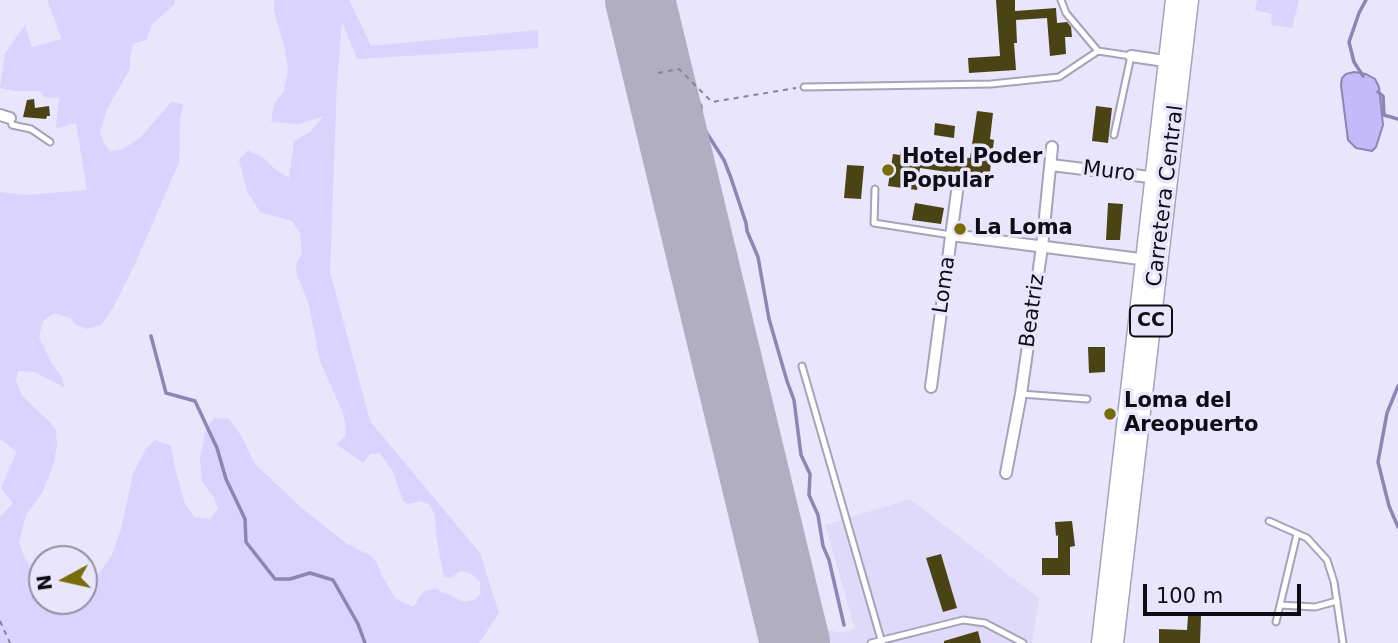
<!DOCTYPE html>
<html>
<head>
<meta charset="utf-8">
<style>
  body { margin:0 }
  #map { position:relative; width:1398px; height:643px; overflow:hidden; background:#e8e5fc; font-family:"DejaVu Sans",sans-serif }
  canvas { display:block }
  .north { position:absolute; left:28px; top:545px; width:70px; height:70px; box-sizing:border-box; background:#e8e5fc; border:2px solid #918f9f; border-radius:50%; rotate:262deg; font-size:19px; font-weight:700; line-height:28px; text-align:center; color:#0e0d14 }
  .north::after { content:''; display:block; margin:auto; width:24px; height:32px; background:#776c06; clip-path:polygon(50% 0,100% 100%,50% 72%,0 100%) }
  .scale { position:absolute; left:1143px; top:584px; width:158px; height:32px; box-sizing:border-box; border:4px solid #0e0d14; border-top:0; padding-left:9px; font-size:21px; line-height:24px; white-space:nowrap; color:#0e0d14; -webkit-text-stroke:5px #e8e5fc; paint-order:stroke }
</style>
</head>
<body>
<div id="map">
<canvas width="1398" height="643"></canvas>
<div class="north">N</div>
<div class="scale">100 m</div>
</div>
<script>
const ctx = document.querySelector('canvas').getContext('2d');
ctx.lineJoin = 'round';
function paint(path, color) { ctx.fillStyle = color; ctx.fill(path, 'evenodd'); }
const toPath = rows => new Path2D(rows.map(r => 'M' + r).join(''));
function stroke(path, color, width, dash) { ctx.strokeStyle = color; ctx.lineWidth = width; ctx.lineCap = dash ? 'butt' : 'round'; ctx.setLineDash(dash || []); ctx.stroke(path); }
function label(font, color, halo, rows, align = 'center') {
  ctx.font = font + ' "DejaVu Sans",sans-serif'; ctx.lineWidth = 7; ctx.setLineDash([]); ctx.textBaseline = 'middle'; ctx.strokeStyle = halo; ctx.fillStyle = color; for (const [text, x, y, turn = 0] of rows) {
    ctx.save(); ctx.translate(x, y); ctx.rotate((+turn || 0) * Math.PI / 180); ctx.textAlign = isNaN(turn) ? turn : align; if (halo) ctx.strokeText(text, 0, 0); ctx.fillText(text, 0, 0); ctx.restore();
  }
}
const built = toPath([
  [620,0,662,0,817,627,841,633,855,629,825,525,910,499,1039,598,1032,643,781,643]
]);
const green = toPath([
  [47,0,175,0,175,4,152,24,146,40,133,44,130,57,130,69,107,109,100,132,104,143,110,151,123,149,140,138,171,102,183,104,180,121,179,162,135,264,113,308,101,325,87,329,76,325,70,318,54,313,43,321,39,337,51,362,61,376,65,388,35,372,18,371,16,381,22,396,51,423,56,431,57,446,53,466,42,493,26,515,19,542,25,559,42,584,42,601,84,601,84,585,95,579,112,555,121,529,133,474,146,449,155,440,171,446,175,469,185,504,194,517,210,519,218,509,214,498,202,481,200,459,206,429,214,418,229,419,242,437,255,464,304,510,347,544,371,556,377,563,382,576,396,599,414,607,419,597,426,590,436,589,464,602,474,600,480,594,480,582,472,574,461,571,450,578,444,577,436,536,435,515,430,505,421,501,408,504,403,501,393,472,380,453,370,454,363,463,336,444,345,437,346,427,343,413,320,361,309,305,297,274,296,264,302,253,300,233,292,221,260,212,247,191,239,160,248,150,265,159,276,170,289,178,294,141,310,132,324,116,299,124,271,122,274,104,284,91,288,70,285,49,274,11,274,0,349,0,371,46,538,30,538,48,357,59,342,22,337,82,330,272,370,421,480,553,499,613,479,643,0,643,0,517,13,503,1,488,17,452,0,439,0,192,25,195,87,190,76,123,56,128,59,98,44,97,40,91,15,91,0,88,5,53,25,25,32,47,62,39],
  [1257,0,1299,0,1292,28,1271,25,1272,14,1255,10]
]);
const water = toPath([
  [1354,72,1366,74,1375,79,1379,87,1383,125,1376,147,1372,151,1356,148,1348,140,1341,85,1342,78,1346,74,1354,72]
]);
const stream = toPath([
  [1363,76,1354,62,1349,42,1359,13,1366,0],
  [690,89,701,106,701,124,724,160,731,178,746,223,747,231,758,257,769,319,787,381,794,400,801,455,810,474,809,495,818,515,823,546,829,560,844,625],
  [1378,92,1383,96,1384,115,1398,119],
  [151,336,166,393,195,401,217,448,226,479,245,519,246,542,275,579,290,579,310,573,333,580,358,624,365,643],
  [1398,386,1387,413,1378,462,1389,506,1398,527]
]);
const runway = toPath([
  [640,0,795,643]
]);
const building = toPath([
  [996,0,1015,0,1015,11,1056,8,1057,23,1067,22,1071,27,1072,37,1065,37,1066,54,1050,56,1047,18,1016,20,1017,43,1014,43,1016,70,969,73,968,58,1000,56],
  [34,99,35,108,49,106,50,116,47,116,46,119,23,117,27,100],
  [1096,106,1112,108,1108,143,1092,141],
  [977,111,993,113,990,139,994,140,988,187,966,184,968,175,920,168,917,190,888,186,893,154,900,155,901,149,970,158],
  [935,123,955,126,954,138,934,135],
  [847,165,864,166,861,199,844,198],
  [915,203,944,208,941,224,912,220],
  [1108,203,1123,204,1120,240,1106,240],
  [1088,347,1105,347,1105,372,1089,373],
  [1072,521,1075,546,1070,547,1070,575,1042,575,1042,558,1058,558,1058,535,1056,536,1055,522],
  [941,554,957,608,943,612,926,558],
  [1188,616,1201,616,1200,643,1159,643,1159,629,1187,630],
  [978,631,981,643,944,643,944,641]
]);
const path = toPath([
  [658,73,679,69,712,102,796,88],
  [0,621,10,643]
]);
const lane = toPath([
  [1061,0,1066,13,1098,51,1131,56,1114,135],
  [804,87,991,84,1059,77,1098,51],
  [10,118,12,125,31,129,50,142],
  [875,189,874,223,951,235],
  [802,366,882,643],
  [1021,394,1087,399],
  [1269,521,1307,538,1327,560,1334,582,1343,643],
  [1280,605,1315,607,1337,601],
  [1276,622,1297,534],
  [871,643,963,620,985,623,1023,643]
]);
const street = toPath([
  [1131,56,1172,62],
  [0,115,10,118],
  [1051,165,1158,178],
  [951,235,1148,260],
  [931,387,958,184],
  [1006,473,1021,394,1042,247,1052,147]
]);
const primary = toPath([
  [1101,643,1175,0],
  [1114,643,1189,0]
]);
const markers = [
  [888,170,7,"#776c06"],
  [960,229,7,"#776c06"],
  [1110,414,7,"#776c06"]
];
const shields = [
  [1151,321,42]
];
const shieldNames = [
  ["CC",1151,321]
];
const poiNames = [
  ["Hotel Poder",902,158],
  ["Popular",902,182],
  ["La Loma",974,229],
  ["Loma del",1124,402],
  ["Areopuerto",1124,426]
];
const streetNames = [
  ["Muro",1109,172,7],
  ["Carretera Central",1166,196,-83],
  ["Loma",945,285,-82],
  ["Beatriz",1033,311,-82]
];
paint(built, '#dfdaf9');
paint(green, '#d9d3fe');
paint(water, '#c4baf9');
stroke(water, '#8d86b4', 2);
stroke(stream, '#8d86b4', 3.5);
stroke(runway, '#b1aec2', 70);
paint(building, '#4a4415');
stroke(lane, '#a6a3b9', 9);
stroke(street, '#a6a3b9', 14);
stroke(primary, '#a6a3b9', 21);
stroke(path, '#868494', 2, [5, 5]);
stroke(lane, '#fff', 5);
stroke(street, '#fff', 10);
stroke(primary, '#fff', 18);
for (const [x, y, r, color] of markers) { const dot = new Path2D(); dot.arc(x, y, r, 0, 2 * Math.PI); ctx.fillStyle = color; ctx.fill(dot); stroke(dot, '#e8e5fc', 2.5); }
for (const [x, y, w] of shields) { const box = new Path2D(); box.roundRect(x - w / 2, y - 15.5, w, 31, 5); ctx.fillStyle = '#e8e5fc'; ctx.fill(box); stroke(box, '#0e0d14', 2); }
label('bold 19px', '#0e0d14', null, shieldNames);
label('bold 21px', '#0e0d14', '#e8e5fc', poiNames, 'left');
label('21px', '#0e0d14', '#e8e5fc', streetNames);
</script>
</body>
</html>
